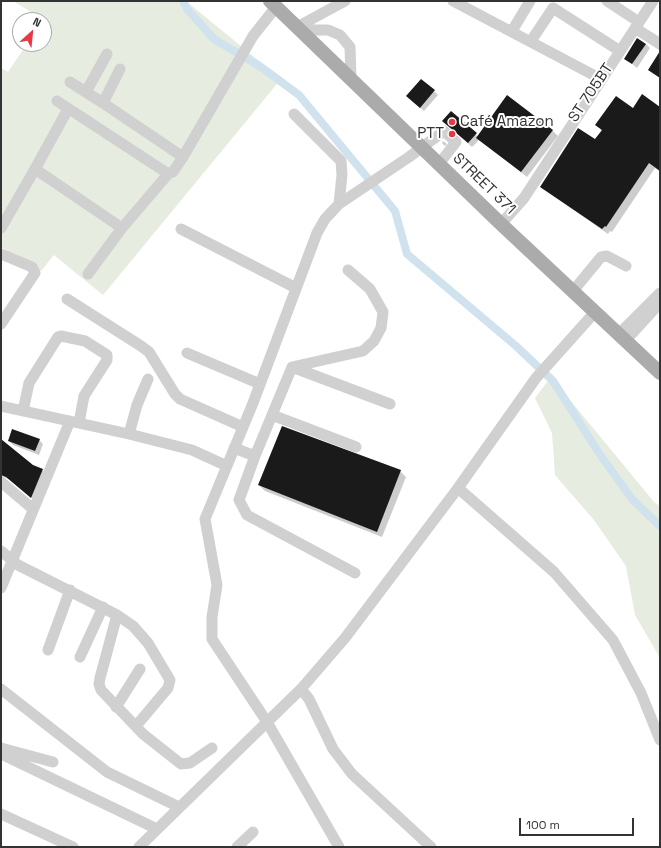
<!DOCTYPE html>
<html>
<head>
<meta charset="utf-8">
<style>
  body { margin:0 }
  #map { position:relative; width:661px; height:848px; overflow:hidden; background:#fff; font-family:"Space Grotesk",sans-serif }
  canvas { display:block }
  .frame { position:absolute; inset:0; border:2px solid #333; pointer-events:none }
  .north { position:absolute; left:12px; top:12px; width:40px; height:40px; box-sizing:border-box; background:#fff; border:1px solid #adadad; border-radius:50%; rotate:27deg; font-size:11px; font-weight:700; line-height:16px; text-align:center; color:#333 }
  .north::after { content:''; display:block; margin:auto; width:14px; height:18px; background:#e63946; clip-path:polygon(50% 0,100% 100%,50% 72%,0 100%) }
  .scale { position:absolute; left:519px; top:818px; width:115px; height:18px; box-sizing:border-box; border:2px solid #333; border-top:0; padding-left:5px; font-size:12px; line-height:14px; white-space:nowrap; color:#333; -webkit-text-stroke:3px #fff; paint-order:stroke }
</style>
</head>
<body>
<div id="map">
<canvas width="661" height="848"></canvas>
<div class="frame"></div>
<div class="north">N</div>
<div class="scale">100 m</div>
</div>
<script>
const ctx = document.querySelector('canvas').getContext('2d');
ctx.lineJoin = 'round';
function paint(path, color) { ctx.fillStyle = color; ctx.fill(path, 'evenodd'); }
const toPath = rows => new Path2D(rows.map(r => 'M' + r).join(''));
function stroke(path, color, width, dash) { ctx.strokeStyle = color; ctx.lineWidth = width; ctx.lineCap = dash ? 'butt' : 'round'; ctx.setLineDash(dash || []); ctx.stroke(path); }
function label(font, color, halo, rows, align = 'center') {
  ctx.font = font + ' "Space Grotesk",sans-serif'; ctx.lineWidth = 4; ctx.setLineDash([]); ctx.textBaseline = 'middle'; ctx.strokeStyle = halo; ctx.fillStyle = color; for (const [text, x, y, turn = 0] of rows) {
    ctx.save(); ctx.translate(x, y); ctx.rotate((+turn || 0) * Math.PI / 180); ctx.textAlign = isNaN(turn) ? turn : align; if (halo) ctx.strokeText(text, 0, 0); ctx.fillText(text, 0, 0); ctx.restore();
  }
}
const green = toPath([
  [13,1,186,1,281,79,103,295,54,255,41,271,1,247,1,68,8,72,27,44,44,44,44,20],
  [551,377,654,502,660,506,660,658,635,615,626,566,594,520,555,475,552,433,535,398]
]);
const shadow = toPath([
  [646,44,650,48,637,68,625,58],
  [434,91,438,95,424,111,411,100],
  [660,108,660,172,655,168,612,232,610,231,608,234,541,187,596,141,602,131,597,125,633,109],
  [448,125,478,136,552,130,558,136,527,177,481,141,479,140,472,147],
  [443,141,447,144,445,146,442,143],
  [1,440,32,466,42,470,46,474,35,501,11,480,1,476],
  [39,440,43,444,39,455,13,445,9,441],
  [400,471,406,477,382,537,265,491,259,485]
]);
const canal = toPath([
  [183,1,187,9,214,39,261,67,299,95,395,211,407,254,516,346,553,381,601,456,632,499,660,526]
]);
const building = toPath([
  [637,38,646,44,632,64,624,59],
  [660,51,660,78,648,70],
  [421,79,435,90,420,108,406,96],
  [642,94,660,107,660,171,649,163,606,227,605,226,602,229,540,187,578,128,595,139,602,130,595,125,616,96,633,108],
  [507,95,553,130,521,172,476,138],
  [451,111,477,133,468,143,442,121],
  [282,426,401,470,377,532,258,485],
  [12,429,40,439,35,451,8,441],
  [1,439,33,465,43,469,31,498,6,477,1,475]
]);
const minor = toPath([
  [453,1,601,79],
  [607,1,639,22],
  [297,27,345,1],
  [635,28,660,44],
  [300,30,328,30,340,35,350,47,351,78],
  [512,31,530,1],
  [531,41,553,8,620,51],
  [70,82,103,103,183,157,253,36,276,7],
  [86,92,107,54],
  [57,101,167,173,173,172,183,157],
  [103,103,120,69],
  [294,114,341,161,342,175,339,204],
  [35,169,68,109],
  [501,224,524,198,653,1],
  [1,228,35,169,122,228],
  [181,229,296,288],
  [1,254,32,267,35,273,1,324],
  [348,270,370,289,383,312,381,328,374,341,363,351,292,367,255,456,239,500,247,515,355,573],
  [88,274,122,228,169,173],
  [573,291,601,257,607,256,626,266],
  [67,299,141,346,149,352,175,394,180,399,243,427],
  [619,334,660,293],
  [626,340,660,303],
  [187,353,260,384],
  [292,367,390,404],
  [1,406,129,434,192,450,227,466],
  [23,411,29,383,58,337,61,336,85,341,107,355,107,360,84,396,79,423],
  [272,415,356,447],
  [129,434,137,405,148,379],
  [234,448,255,456],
  [1,482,33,509],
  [458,488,554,572,613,640,641,693,660,740],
  [1,551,18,565,117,615,133,626,148,643,170,680,168,688,136,726],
  [1,588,70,421],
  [117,615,100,678,99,684,101,690,143,734,181,764,190,763,212,748],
  [48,650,70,590],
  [80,657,103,607],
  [1,689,107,772,179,807],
  [301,689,309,699,333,749,352,774,431,847],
  [116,707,140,669],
  [1,748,53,762],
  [1,754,157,829],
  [1,814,73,847],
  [139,847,301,689,345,638,458,488,536,378,595,312],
  [237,847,253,832],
  [339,847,267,722,212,639,212,617,217,585,205,519,253,403,317,233,325,219,339,204,409,157,444,131,456,142,439,164]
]);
const major = toPath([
  [270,1,501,224,660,373]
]);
const markers = [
  [452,122,4,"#e63946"],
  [452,134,4,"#e63946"]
];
const streetNames = [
  ["ST 705BT",591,93,-56],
  ["STREET 371",484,184,44]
];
const poiNames = [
  ["Café Amazon",460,122],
  ["PTT",444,134,"right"]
];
paint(green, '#e6ecdf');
paint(shadow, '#0003');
stroke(canal, '#cfe2ee', 8);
paint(building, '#1a1a1a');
stroke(minor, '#d0d0d0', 11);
stroke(major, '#ababab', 14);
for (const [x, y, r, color] of markers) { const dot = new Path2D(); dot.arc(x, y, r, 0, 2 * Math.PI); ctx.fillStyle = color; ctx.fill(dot); stroke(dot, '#fff', 1.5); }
label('15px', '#333', '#fff', streetNames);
label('15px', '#333', '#fff', poiNames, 'left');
</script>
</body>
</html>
